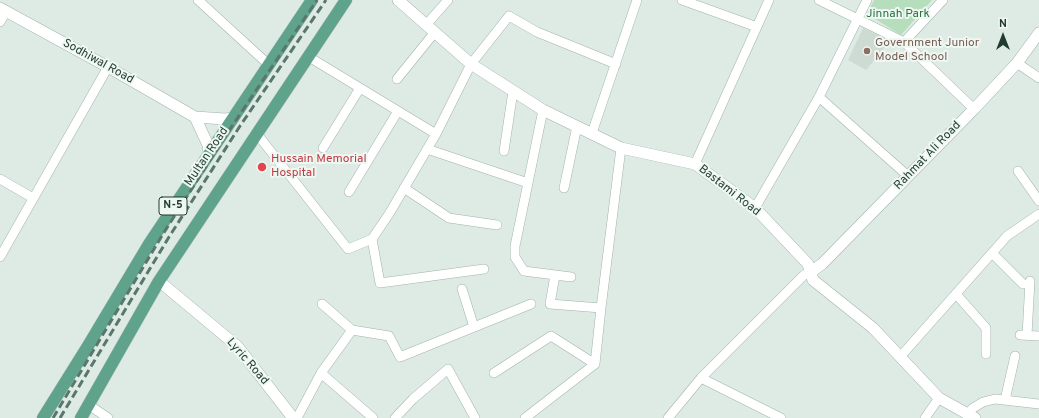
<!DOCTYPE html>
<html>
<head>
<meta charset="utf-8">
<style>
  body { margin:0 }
  #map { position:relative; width:1039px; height:418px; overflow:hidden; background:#deebe4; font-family:Overpass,sans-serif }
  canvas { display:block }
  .north { position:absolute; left:983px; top:16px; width:40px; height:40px; -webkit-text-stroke:3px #eff7f2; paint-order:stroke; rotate:0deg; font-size:11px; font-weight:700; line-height:16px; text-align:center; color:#1f3b32 }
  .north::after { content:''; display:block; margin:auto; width:14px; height:18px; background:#1f3b32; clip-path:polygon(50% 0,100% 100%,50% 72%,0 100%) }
</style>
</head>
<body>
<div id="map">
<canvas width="1039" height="418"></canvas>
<div class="north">N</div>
</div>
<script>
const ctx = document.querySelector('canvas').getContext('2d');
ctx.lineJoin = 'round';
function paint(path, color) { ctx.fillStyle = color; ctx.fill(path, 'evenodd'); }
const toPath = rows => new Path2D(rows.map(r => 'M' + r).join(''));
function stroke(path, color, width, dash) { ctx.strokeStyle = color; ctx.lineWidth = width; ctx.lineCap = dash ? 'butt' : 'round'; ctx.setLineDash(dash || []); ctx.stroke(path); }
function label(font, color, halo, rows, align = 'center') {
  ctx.font = font + ' Overpass,sans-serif'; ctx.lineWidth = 4; ctx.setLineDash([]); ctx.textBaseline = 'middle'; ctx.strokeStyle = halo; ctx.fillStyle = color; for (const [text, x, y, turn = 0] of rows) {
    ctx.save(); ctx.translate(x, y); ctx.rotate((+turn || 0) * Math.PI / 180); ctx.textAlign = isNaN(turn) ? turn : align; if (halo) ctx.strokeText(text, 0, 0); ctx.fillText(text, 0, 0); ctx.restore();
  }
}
const built = toPath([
  [863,28,890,41,866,70,848,60]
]);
const green = toPath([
  [874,0,932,0,901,35,867,14]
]);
const minor = toPath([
  [198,0,269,65],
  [682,0,757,27],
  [819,0,904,42,974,109],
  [0,22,6,12],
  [426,25,448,0],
  [904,42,943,0],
  [309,57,436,134],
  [1017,63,1039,78],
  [397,79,435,32],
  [819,97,908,176],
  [543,110,515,246,515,257,524,271,571,277],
  [592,133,637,0],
  [257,134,348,249,372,239,389,214,436,134,471,64,509,16,537,32,616,64],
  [323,148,360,88],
  [427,149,528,183],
  [504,151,513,91],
  [695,164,769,0],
  [1018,171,1039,201],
  [0,179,33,198],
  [404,188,449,218,497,225],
  [564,188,577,126],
  [349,192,398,111],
  [755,208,819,97,867,0],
  [372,239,380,283,484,269],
  [992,253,1023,284],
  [0,257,108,67],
  [555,275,550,304,601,308],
  [462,289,474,327],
  [956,294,986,328,986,354],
  [322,304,352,330,389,336,400,357,531,304],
  [1020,335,1039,336],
  [1027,335,1030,281],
  [900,357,1007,236,1039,214],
  [321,373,373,418],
  [494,373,551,336,595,364],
  [701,378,781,418],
  [1005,400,1015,356],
  [89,405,108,418],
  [967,415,973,408,983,402,995,399,1039,404],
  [297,418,321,373,352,330],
  [395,418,413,399,448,369,475,418],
  [525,418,595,364,601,308,621,148],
  [668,418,701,378,804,275,811,272],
  [925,418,939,398]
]);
const tertiary = toPath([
  [398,0,471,64,543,110,621,148,695,164,755,208,808,264,813,280,873,328,939,398,975,418],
  [0,8,108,67,195,117,225,119,233,118],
  [195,117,208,145,209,153],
  [811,272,822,264,974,109,1017,63,1039,33],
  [159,281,237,346,293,418]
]);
const primary = toPath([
  [43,418,88,346,149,244,312,0],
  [81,418,159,281,346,0]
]);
const rail = toPath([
  [53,418,163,234,228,132,317,0],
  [60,418,169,237,240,126,326,0]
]);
const markers = [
  [867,51,4,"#8d6e63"],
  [262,167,5,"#e0444e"]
];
const shields = [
  [173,206,28]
];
const shieldNames = [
  ["N-5",173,206]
];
const parkNames = [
  ["Jinnah Park",898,15]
];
const educationNames = [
  ["Government Junior",875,44],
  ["Model School",875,58]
];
const streetNames = [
  ["Sodhiwal Road",98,62,29],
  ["Rahmat Ali Road",928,156,-46],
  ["Multan Road",207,157,-56],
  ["Bastami Road",729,191,38],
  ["Lyric Road",247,362,49]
];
const healthNames = [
  ["Hussain Memorial",271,160],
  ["Hospital",271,174]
];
paint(built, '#cddbd3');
paint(green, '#b6debd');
stroke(minor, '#a1b3ab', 10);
stroke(tertiary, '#a1b3ab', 12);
stroke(primary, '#c0c8c6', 13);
stroke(minor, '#fff', 9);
stroke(tertiary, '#fff', 11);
stroke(primary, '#60a38d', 12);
stroke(rail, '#59776d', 3, [8, 4]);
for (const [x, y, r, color] of markers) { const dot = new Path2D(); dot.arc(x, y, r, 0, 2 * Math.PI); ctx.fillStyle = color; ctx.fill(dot); stroke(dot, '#eff7f2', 1.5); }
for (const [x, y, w] of shields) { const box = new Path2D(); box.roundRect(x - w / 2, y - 9, w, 18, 3); ctx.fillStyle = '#eff7f2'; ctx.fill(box); stroke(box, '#1f3b32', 1); }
label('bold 11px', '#1f3b32', null, shieldNames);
label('12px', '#27743f', '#eff7f2', parkNames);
label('12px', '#785e54', '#eff7f2', educationNames, 'left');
label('12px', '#1f3b32', '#eff7f2', streetNames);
label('12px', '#be3a42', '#eff7f2', healthNames, 'left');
</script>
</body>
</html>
